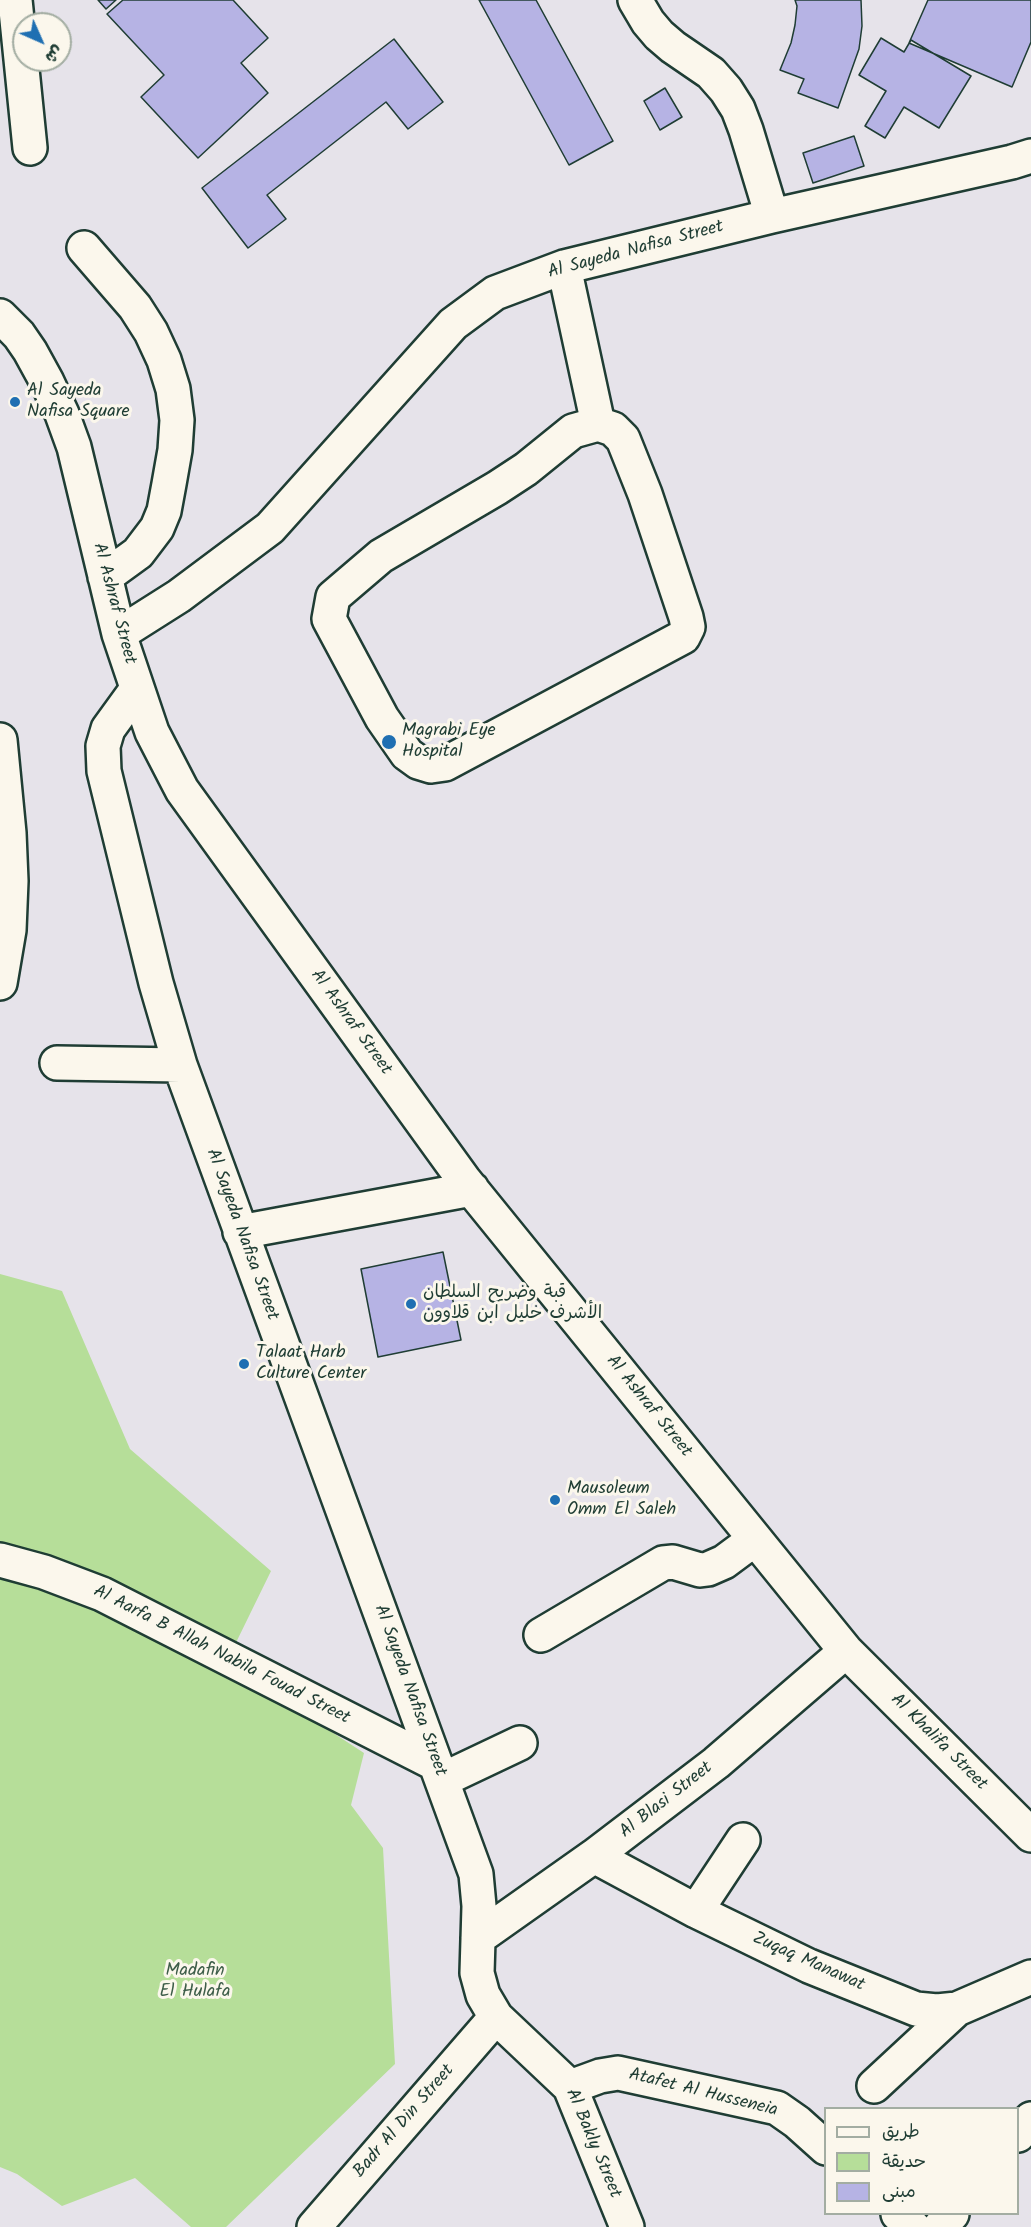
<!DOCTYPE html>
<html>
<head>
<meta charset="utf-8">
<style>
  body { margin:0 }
  #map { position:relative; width:1031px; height:2227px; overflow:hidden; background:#e6e3ea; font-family:Kalam,"Playpen Sans Arabic",sans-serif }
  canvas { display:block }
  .legend { position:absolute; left:824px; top:2107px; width:195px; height:108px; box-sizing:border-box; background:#fbf7ec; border:2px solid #a3ada2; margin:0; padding:8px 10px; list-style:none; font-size:18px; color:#1f3d34 }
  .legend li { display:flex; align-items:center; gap:12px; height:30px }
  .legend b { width:30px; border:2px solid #a3ada2 }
  .north { position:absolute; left:12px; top:12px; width:60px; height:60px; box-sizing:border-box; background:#fbf7ec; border:2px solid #a3ada2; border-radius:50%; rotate:135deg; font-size:16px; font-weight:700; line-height:24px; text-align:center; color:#1f3d34 }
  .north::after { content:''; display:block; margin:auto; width:21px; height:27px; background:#1f6fb2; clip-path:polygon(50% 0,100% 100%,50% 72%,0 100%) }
</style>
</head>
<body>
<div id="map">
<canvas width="1031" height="2227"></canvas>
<ul class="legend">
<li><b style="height:8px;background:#fbf7ec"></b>طريق</li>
<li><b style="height:16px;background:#b6de99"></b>حديقة</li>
<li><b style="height:16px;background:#b6b3e4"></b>مبنى</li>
</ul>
<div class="north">ش</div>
</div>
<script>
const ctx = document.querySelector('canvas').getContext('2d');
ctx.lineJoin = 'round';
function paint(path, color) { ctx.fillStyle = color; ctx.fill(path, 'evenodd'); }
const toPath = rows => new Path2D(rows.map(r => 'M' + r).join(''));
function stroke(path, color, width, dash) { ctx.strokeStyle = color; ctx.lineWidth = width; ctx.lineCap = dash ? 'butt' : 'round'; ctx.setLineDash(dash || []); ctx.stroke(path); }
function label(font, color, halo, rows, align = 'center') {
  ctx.font = font + ' Kalam,"Playpen Sans Arabic",sans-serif'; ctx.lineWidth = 6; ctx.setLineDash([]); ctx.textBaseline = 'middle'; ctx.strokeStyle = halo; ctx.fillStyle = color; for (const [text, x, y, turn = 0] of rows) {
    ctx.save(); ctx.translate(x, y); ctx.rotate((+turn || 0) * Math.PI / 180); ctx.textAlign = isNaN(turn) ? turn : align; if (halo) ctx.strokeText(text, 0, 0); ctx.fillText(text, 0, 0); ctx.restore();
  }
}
const green = toPath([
  [0,1274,62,1291,130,1449,271,1571,226,1663,364,1753,351,1805,383,1848,395,2064,226,2227,191,2227,135,2178,62,2206,17,2174,0,2167]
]);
const building = toPath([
  [98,0,116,0,106,9,98,0],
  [123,0,233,0,268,38,241,63,268,93,198,158,141,97,164,75,107,14,123,0],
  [479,0,536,0,613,141,569,165,479,0],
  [795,0,861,0,862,26,859,49,838,108,798,93,804,79,780,70,791,43,795,25,797,6,795,0],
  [928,0,1031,0,1031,42,1012,87,909,43,928,0],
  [881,38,904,52,911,40,971,76,939,128,904,107,885,138,865,126,886,91,859,75,881,38],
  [394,39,443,102,408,129,386,102,267,195,286,219,248,248,202,188,394,39],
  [665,88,682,117,660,130,644,101,665,88],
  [854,136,864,166,813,183,803,153,854,136],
  [443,1252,461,1340,378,1357,361,1269,443,1252]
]);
const minor = toPath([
  [15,0,30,148],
  [635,0,648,22,659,35,673,47,711,73,726,90,738,109,746,130,772,216],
  [84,248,135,307,151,332,164,360,173,389,177,420,175,450,169,484,164,511,157,528,138,553,105,577],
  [564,267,598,424],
  [0,316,19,335,30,351,47,382,62,414,74,447,119,634,152,732,182,790,464,1180,846,1651,1031,1835],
  [598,424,613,429,623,439,645,494,686,617,688,627,683,637,445,764,431,766,418,762,407,754,382,718,329,619,333,597,381,556,497,488,526,469,573,431,598,424],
  [119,634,179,596,270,528,453,324,495,293,564,267,772,216,1012,162,1031,156],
  [137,689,108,729,103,746,104,771,156,983,180,1065,476,1874,479,1906,477,1973,483,1995,496,2017,570,2087,627,2227],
  [0,740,9,833,11,881,9,930,0,983],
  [57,1063,180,1065],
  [240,1232,472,1189],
  [0,1560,44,1572,102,1594,436,1764],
  [541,1635,663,1563,673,1562,700,1570,708,1569,724,1562,755,1539],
  [442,1780,520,1743],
  [594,1856,696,1911,809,1966,916,2009,937,2011,957,2009,1031,1977],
  [696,1911,743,1840],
  [478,1938,594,1856,716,1763,846,1651],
  [874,2086,957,2009],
  [570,2087,600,2076,618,2073,777,2108,797,2122,826,2148],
  [1018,2135,1031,2119],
  [898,2214,913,2227],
  [314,2227,496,2017],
  [940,2227,952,2214]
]);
const markers = [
  [15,402,6,"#1f6fb2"],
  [389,742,8,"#1f6fb2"],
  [411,1304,6,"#1f6fb2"],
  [244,1364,6,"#1f6fb2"],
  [555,1500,6,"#1f6fb2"]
];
const streetNames = [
  ["Al Sayeda Nafisa Street",636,251,-15],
  ["Al Ashraf Street",113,604,75],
  ["Al Ashraf Street",350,1023,54],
  ["Al Sayeda Nafisa Street",241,1235,70],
  ["Al Ashraf Street",648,1407,51],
  ["Al Aarfa B Allah Nabila Fouad Street",221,1656,27],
  ["Al Sayeda Nafisa Street",409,1691,70],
  ["Al Khalifa Street",938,1743,45],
  ["Al Blasi Street",667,1801,-38],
  ["Zuqaq Manawat",808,1963,24],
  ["Atafet Al Husseneia",703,2094,14],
  ["Badr Al Din Street",405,2122,-49],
  ["Al Bakly Street",592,2144,67]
];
const poiNames = [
  ["Al Sayeda",27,392],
  ["Nafisa Square",27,413],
  ["Magrabi Eye",402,732],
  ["Hospital",402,753],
  ["قبة وضريح السلطان",423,1294],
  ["الأشرف خليل ابن قلاوون",423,1315],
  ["Talaat Harb",256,1354],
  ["Culture Center",256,1375],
  ["Mausoleum",567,1490],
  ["Omm El Saleh",567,1511]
];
const parkNames = [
  ["Madafin",195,1972],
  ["El Hulafa",195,1993]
];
paint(green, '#b6de99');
paint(building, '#b6b3e4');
stroke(building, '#1f3d34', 1.5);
stroke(minor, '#1f3d34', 38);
stroke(minor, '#fbf7ec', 33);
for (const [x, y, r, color] of markers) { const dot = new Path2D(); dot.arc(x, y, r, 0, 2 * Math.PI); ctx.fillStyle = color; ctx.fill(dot); stroke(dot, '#fbf7ec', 2); }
label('18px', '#1f3d34', '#fbf7ec', streetNames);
label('18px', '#1f3d34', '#fbf7ec', poiNames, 'left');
label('18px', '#3d5d48', '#fbf7ec', parkNames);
</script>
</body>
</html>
